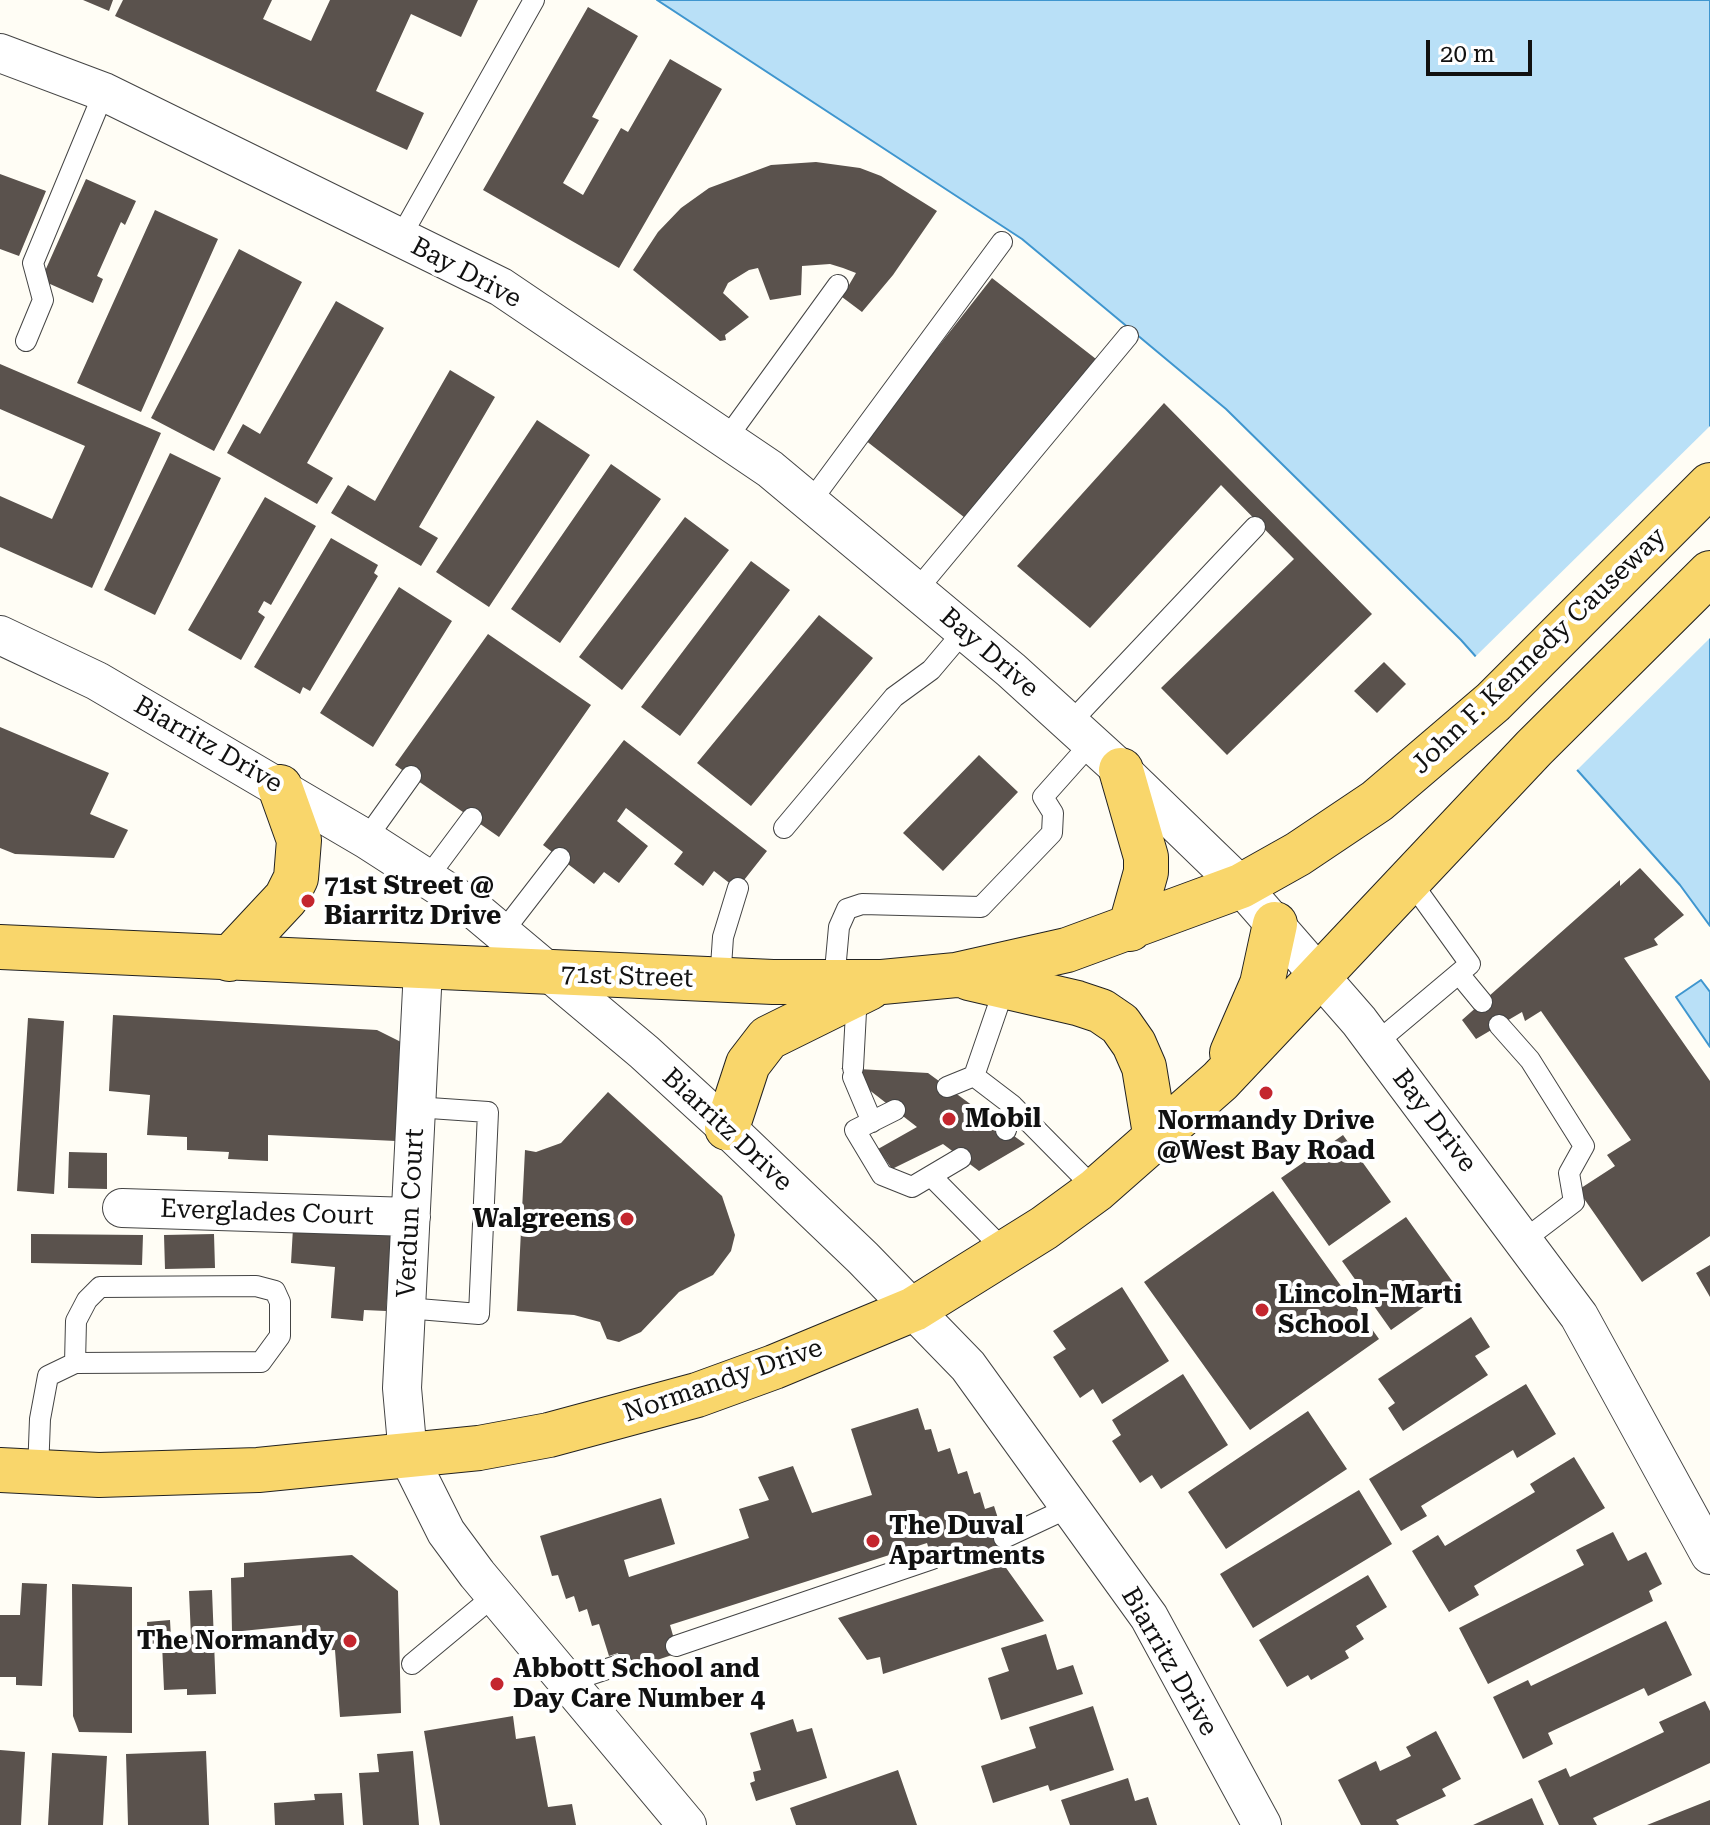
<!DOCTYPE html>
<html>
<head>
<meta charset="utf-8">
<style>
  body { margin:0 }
  #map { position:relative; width:1710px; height:1825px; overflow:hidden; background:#fffdf5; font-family:"Roboto Serif",serif }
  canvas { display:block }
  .scale { position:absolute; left:1426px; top:40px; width:106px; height:36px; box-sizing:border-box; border:4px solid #111; border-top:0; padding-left:10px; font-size:24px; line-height:28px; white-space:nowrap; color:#111; -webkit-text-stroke:6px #fff; paint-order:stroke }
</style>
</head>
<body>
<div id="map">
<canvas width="1710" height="1825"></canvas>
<div class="scale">20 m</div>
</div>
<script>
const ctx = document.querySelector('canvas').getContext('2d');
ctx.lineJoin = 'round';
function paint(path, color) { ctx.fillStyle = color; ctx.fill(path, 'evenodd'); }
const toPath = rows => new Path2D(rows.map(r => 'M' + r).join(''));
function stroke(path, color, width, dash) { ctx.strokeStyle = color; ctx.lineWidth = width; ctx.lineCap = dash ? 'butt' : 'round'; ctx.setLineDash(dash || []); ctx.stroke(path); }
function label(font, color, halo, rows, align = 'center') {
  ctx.font = font + ' "Roboto Serif",serif'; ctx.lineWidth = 8; ctx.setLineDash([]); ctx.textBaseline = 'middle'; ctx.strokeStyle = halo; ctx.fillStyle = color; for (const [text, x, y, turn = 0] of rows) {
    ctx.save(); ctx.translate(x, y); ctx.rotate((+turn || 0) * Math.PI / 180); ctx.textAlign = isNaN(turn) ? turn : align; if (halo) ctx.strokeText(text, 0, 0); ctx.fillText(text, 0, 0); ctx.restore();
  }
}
const water = toPath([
  [657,0,1710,0,1710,926,1680,885,1461,640,1226,409,1022,239,657,0],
  [1701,980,1710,992,1710,1047,1676,997,1701,980]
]);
const pier = toPath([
  [1710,426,1710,638,1574,773,1473,659]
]);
const building = toPath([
  [83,0,113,0,109,11],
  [123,0,272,0,263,19,311,41,330,0,478,0,461,37,411,14,376,91,424,113,407,150,115,16],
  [588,7,638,36,592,117,599,120,563,183,583,195,621,128,628,132,670,59,722,89,619,268,483,190],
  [816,162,860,168,881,176,937,211,893,275,862,312,842,297,856,273,843,268,830,264,802,266,801,295,770,300,758,268,749,270,728,283,723,293,749,317,725,335,726,340,720,341,633,270,658,232,681,208,709,188,771,165],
  [0,174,46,191,19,256,0,249],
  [86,179,136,201,125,225,121,222,97,276,103,279,93,303,41,280],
  [155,210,218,239,141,412,77,383],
  [239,249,302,282,214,451,151,418],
  [992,278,1096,359,969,521,865,440],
  [336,301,384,328,307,463,333,478,317,504,227,453,243,424,260,434],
  [0,364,161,433,92,588,0,547,0,496,52,519,85,446,0,409],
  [450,370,495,397,419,527,438,538,421,566,331,513,348,485,375,501],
  [1164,403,1372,614,1227,755,1161,688,1294,559,1221,485,1090,628,1017,566],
  [537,420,590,455,489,607,436,572],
  [170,453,221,478,155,615,104,590],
  [611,464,661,499,560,643,511,609],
  [265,497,316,526,271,605,264,601,258,612,265,617,241,660,188,630],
  [685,517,729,550,622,690,579,657],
  [331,538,378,565,374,573,378,576,310,691,303,687,300,694,254,667],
  [751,561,790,590,680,736,641,707],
  [399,587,452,621,373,747,320,713],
  [819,615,873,658,751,806,697,763],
  [488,634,591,705,499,837,395,765],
  [1384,662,1406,684,1377,713,1354,691],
  [0,727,109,773,90,814,128,830,114,858,15,854,0,848],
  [624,740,767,851,737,889,714,871,703,886,674,864,683,852,626,808,617,821,648,846,619,883,604,872,594,884,543,845],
  [979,755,1018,792,943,871,903,833],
  [1640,868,1684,915,1654,939,1658,945,1624,958,1710,1081,1710,1236,1642,1282,1578,1190,1615,1166,1607,1155,1631,1140,1541,1011,1525,1021,1522,1012,1476,1039,1462,1020,1620,880,1620,886],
  [113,1015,377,1030,403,1043,396,1141,268,1135,268,1161,228,1159,229,1152,187,1150,187,1137,147,1135,150,1095,109,1091],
  [28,1018,64,1021,54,1194,17,1191],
  [841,1068,928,1073,1025,1144,979,1171,943,1144,892,1169,878,1149,917,1127],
  [608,1092,722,1196,735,1235,731,1251,713,1275,679,1292,641,1332,619,1342,607,1339,600,1322,574,1315,517,1311,525,1150,536,1152,561,1143],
  [1343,1135,1391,1202,1329,1246,1281,1178],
  [69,1152,107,1153,107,1189,68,1188],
  [1273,1191,1379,1339,1250,1430,1144,1282],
  [1406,1217,1455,1285,1391,1330,1342,1261],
  [293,1228,392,1236,386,1311,364,1310,363,1321,331,1318,335,1267,291,1263],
  [31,1234,143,1235,142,1265,31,1263],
  [214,1234,215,1268,165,1269,164,1235],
  [1710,1265,1710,1297,1696,1273],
  [1122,1287,1169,1361,1102,1404,1093,1389,1080,1398,1053,1357,1066,1349,1053,1331],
  [1471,1317,1490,1347,1475,1356,1488,1375,1403,1431,1388,1408,1395,1403,1378,1379],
  [1183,1374,1228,1445,1161,1489,1152,1475,1140,1483,1112,1441,1121,1435,1112,1420],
  [1526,1384,1556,1434,1517,1458,1513,1450,1421,1506,1427,1516,1401,1531,1369,1479],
  [918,1408,925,1430,931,1429,938,1452,950,1448,958,1474,967,1471,974,1494,980,1492,985,1509,994,1506,1007,1546,935,1569,927,1543,670,1625,678,1653,624,1671,618,1653,609,1656,599,1624,592,1626,587,1609,579,1612,574,1596,566,1599,558,1575,552,1576,540,1536,661,1498,675,1544,624,1560,629,1577,749,1538,739,1509,769,1500,758,1477,793,1466,812,1513,872,1495,851,1429],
  [1308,1411,1347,1469,1226,1549,1188,1492],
  [1574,1457,1605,1508,1474,1586,1479,1595,1449,1612,1412,1551,1438,1535,1445,1546,1535,1492,1530,1484],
  [1359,1490,1392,1544,1253,1628,1220,1574],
  [1613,1532,1628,1561,1646,1552,1662,1584,1649,1591,1653,1601,1488,1684,1459,1628,1584,1565,1576,1550],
  [352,1555,398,1591,401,1713,340,1717,335,1650,302,1651,302,1625,232,1632,231,1578,244,1577,244,1563],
  [1004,1565,1044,1621,883,1674,880,1657,867,1660,838,1618],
  [1368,1575,1387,1607,1356,1626,1364,1639,1345,1651,1349,1658,1311,1680,1308,1675,1287,1687,1259,1640],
  [22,1583,47,1584,42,1686,16,1685,16,1677,0,1677,0,1615,20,1615],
  [72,1584,132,1587,132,1733,79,1732,73,1716],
  [212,1590,216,1694,187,1695,187,1689,164,1690,162,1643,148,1644,147,1622,170,1620,171,1638,191,1637,189,1591],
  [1666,1621,1692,1675,1648,1696,1644,1688,1548,1733,1553,1744,1523,1759,1493,1697,1528,1680,1531,1686],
  [1046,1634,1057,1670,1073,1665,1083,1694,1001,1720,988,1678,1009,1671,1001,1648],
  [1705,1701,1710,1711,1710,1763,1593,1818,1597,1825,1559,1825,1538,1781,1566,1768,1570,1777,1664,1732,1659,1722],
  [1093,1706,1114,1770,1050,1791,1048,1785,993,1803,981,1766,1036,1748,1029,1727],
  [513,1716,516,1739,535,1736,548,1807,572,1804,576,1825,440,1825,424,1731],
  [793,1719,797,1732,812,1728,827,1778,756,1801,750,1783,755,1781,753,1772,761,1770,750,1733],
  [1436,1731,1461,1779,1442,1789,1446,1796,1396,1820,1399,1825,1361,1825,1338,1780,1376,1761,1380,1771,1411,1756,1406,1747],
  [0,1750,25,1752,21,1825,0,1825],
  [206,1751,209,1825,128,1825,126,1754],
  [413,1751,419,1825,363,1825,359,1773,379,1772,377,1754],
  [52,1753,107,1756,103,1825,48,1825],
  [898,1770,917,1825,796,1825,790,1808],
  [1128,1778,1135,1801,1148,1797,1157,1825,1070,1825,1061,1800],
  [342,1793,344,1825,275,1825,274,1803,315,1800,314,1794],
  [1532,1798,1544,1825,1473,1825],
  [1710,1800,1710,1825,1647,1825]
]);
const lane = toPath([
  [400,238,534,0],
  [26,341,43,300,33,263,104,92],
  [727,438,838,285],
  [811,501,1002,242],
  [916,591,1128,336],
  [1070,723,1255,527],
  [784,828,894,697,931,670,964,631],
  [366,839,411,776],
  [428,877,472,818],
  [502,933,560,858],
  [1459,974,1482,1002],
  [720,981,723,937,738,888],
  [834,982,839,927,847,909,862,904,981,907,1052,833,1053,813,1043,797,1092,742],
  [1499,1025,1530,1060,1584,1146,1569,1173,1574,1202,1524,1240],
  [1376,1043,1470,964,1409,879],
  [853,1068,857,993],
  [974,1076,1012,1105,1006,1130],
  [853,1077,872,1122],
  [947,1087,974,1076,1005,986],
  [1012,1105,1096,1190],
  [895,1110,855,1130,882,1175,912,1187,961,1158],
  [931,1176,1006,1252],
  [406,1308,479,1314,488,1112,415,1107],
  [38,1472,40,1419,48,1376,75,1363,261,1362,280,1336,280,1302,275,1291,256,1286,100,1287,87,1300,76,1321,75,1363],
  [1004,1538,1068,1508],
  [676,1646,932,1559],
  [412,1664,495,1595],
  [568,1682,622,1664]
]);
const street = toPath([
  [0,53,104,92,501,287,770,469,1011,670,1121,770,1241,886,1359,1021,1579,1316,1710,1555],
  [0,635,97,681,366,839,470,906,644,1052,727,1128,863,1258,968,1366,1149,1617,1262,1825],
  [423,969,402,1388,408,1456,446,1532,477,1574,687,1825],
  [122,1208,411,1217]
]);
const primary = toPath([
  [1121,770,1146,857,1146,872,1130,929],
  [0,947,773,982,882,982,956,975,1067,950,1241,886,1298,854,1377,801,1493,702,1710,485],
  [229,959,286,898,296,878,299,840,280,787],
  [969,978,1077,1003,1101,1011,1120,1024,1134,1044,1144,1067,1156,1140],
  [1232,1053,1262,984,1275,924],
  [727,1128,748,1064,768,1038,869,988],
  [0,1470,99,1475,258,1470,479,1448,549,1435,697,1395,774,1367,914,1309,1044,1228,1096,1190,1220,1081,1534,748,1710,573]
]);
const markers = [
  [308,901,8,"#c4262e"],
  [1266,1093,8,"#c4262e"],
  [949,1119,8,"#c4262e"],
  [627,1219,8,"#c4262e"],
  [1262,1310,8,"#c4262e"],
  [873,1541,8,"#c4262e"],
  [350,1641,8,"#c4262e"],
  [497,1684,8,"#c4262e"]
];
const streetNames = [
  ["Bay Drive",466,273,28],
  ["John F. Kennedy Causeway",1539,651,-44],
  ["Bay Drive",989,653,41],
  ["Biarritz Drive",208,745,30],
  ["71st Street",627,977,2],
  ["Bay Drive",1434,1121,53],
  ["Biarritz Drive",727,1130,43],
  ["Everglades Court",267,1213,2],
  ["Verdun Court",411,1213,-87],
  ["Normandy Drive",723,1381,-19],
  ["Biarritz Drive",1169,1662,60]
];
const poiNames = [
  ["71st Street @",324,886],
  ["Biarritz Drive",324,916],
  ["Mobil",965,1119],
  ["Normandy Drive",1266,1121,"center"],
  ["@West Bay Road",1266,1151,"center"],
  ["Walgreens",611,1219,"right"],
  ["Lincoln-Marti",1278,1295],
  ["School",1278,1325],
  ["The Duval",889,1526],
  ["Apartments",889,1556],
  ["The Normandy",334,1641,"right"],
  ["Abbott School and",513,1669],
  ["Day Care Number 4",513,1699]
];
paint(water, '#b9e0f7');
stroke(water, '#3f96cf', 2);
paint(pier, '#fffdf5');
paint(building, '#5a524d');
stroke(lane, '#444', 22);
stroke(street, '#444', 40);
stroke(primary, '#222', 46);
stroke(lane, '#fff', 20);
stroke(street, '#fff', 38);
stroke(primary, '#f9d66b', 44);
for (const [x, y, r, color] of markers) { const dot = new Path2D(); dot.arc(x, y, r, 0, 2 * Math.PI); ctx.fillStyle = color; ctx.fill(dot); stroke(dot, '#fff', 3); }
label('26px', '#111', '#fff', streetNames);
label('bold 26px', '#111', '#fff', poiNames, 'left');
</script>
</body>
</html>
